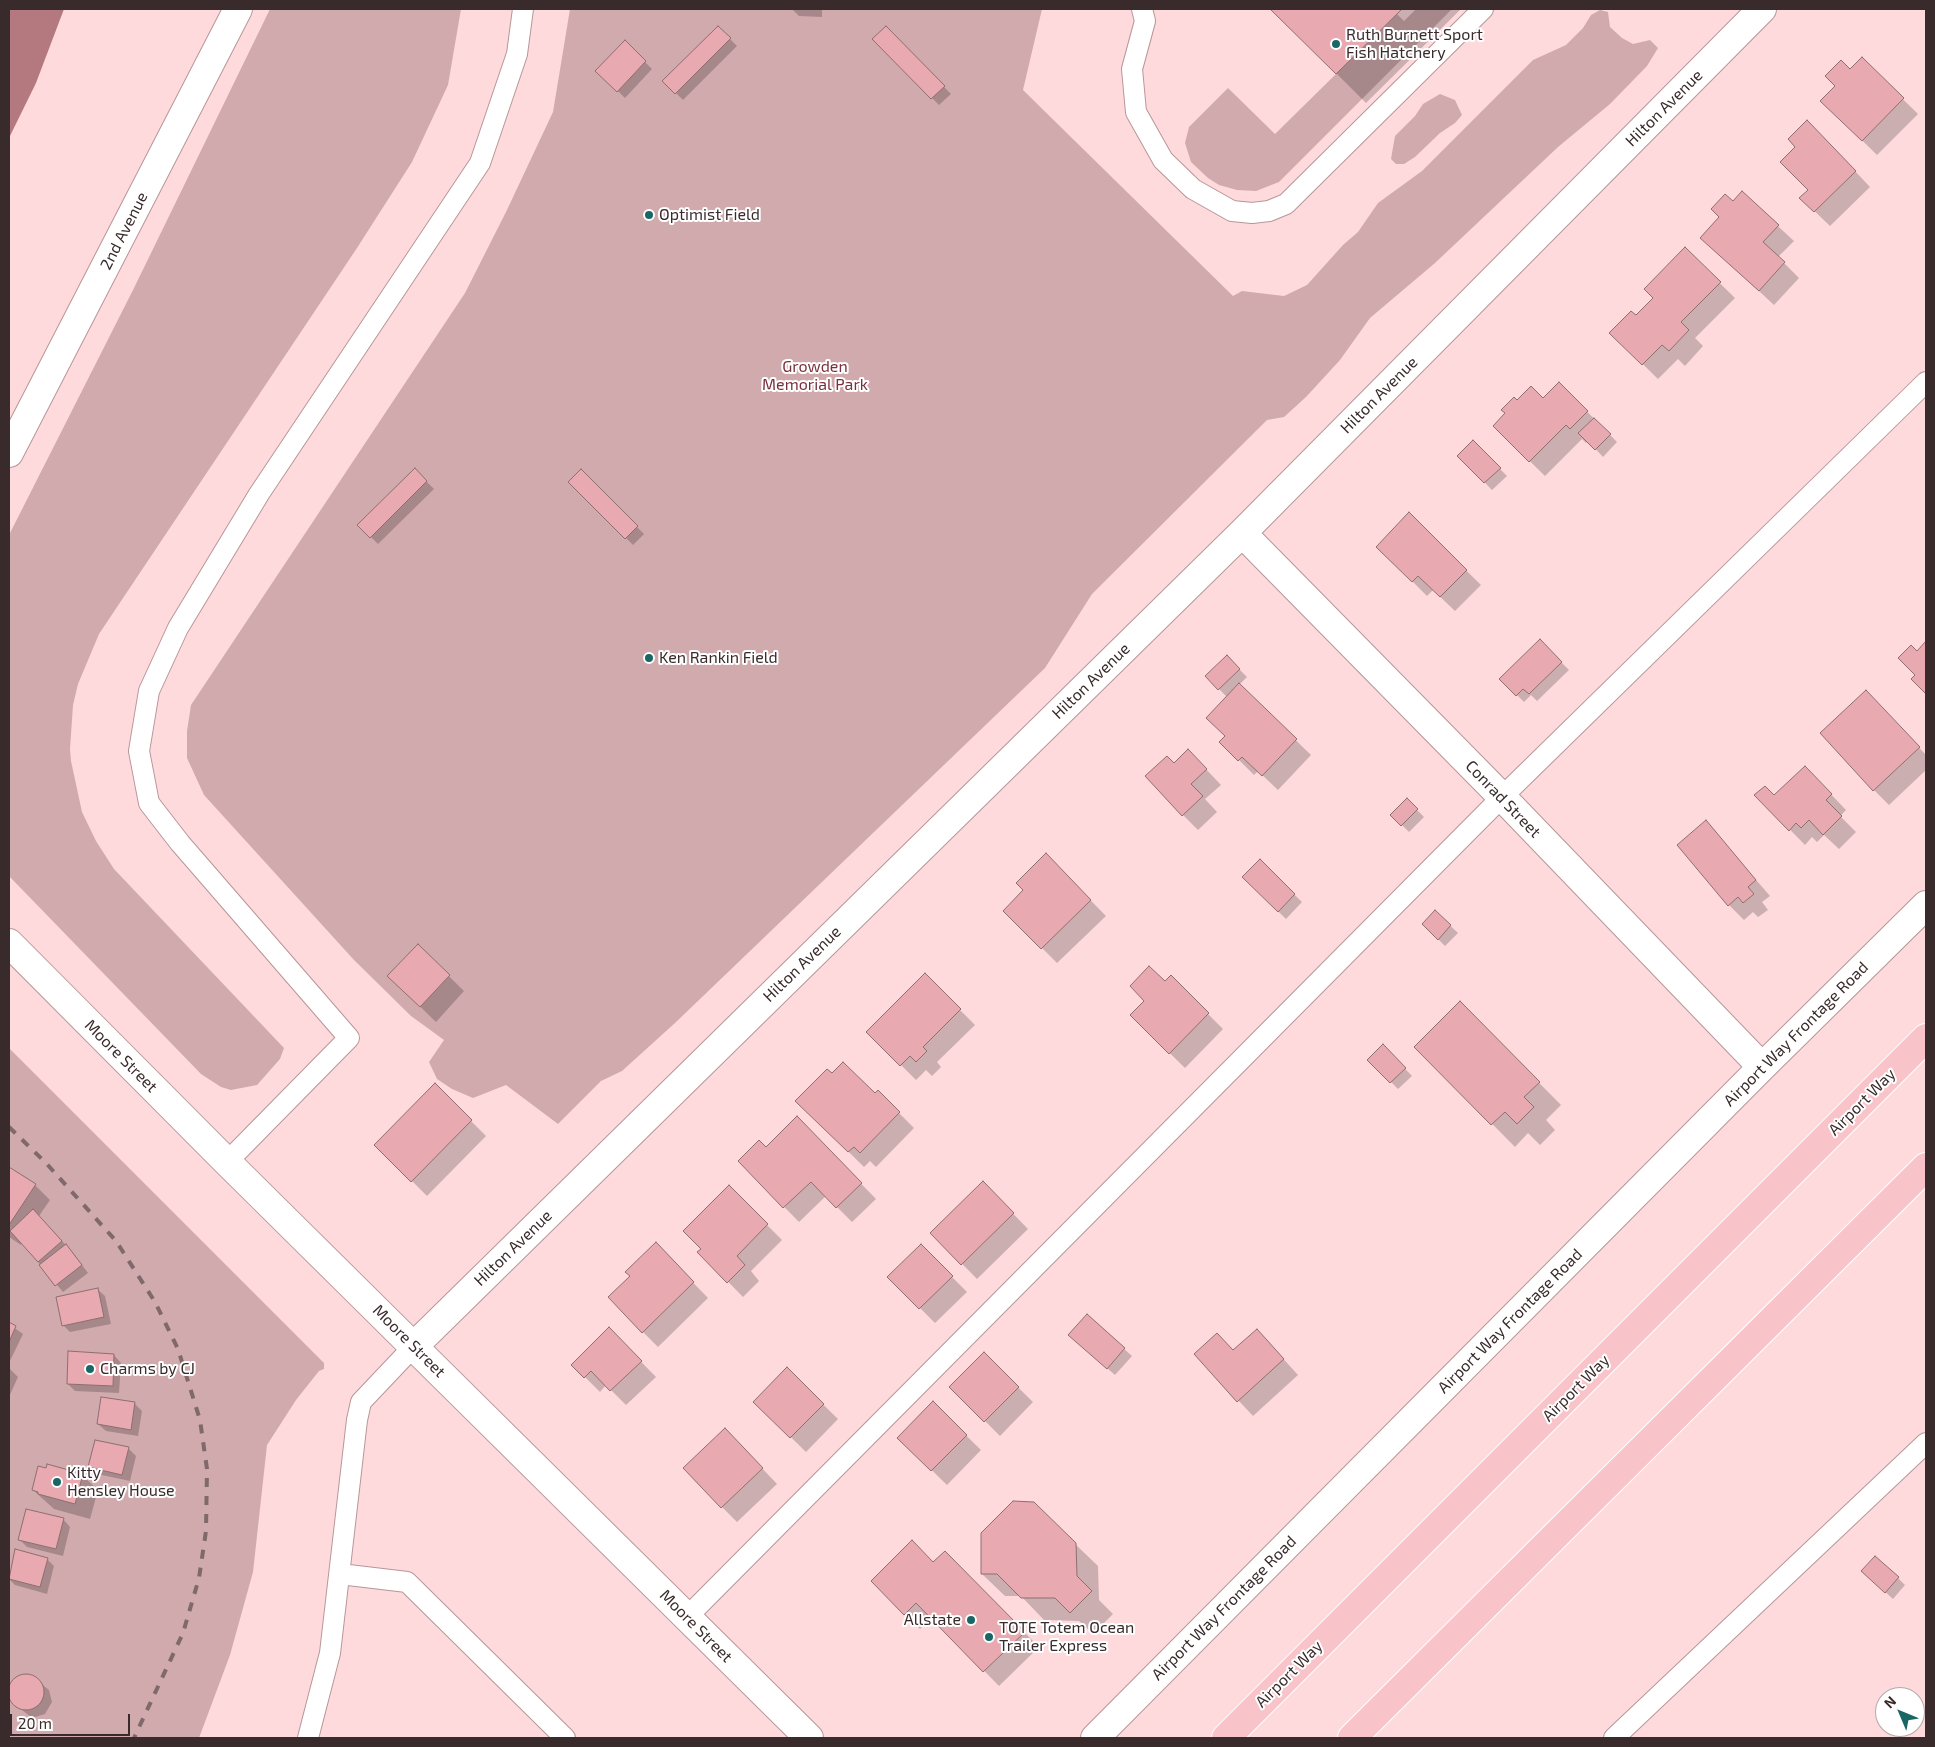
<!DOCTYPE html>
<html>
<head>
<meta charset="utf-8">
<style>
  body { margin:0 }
  #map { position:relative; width:1935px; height:1747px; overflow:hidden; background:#fedadd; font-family:"Exo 2",sans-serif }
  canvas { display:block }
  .frame { position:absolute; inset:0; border:10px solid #392b2c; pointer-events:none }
  .north { position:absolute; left:1875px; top:1687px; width:50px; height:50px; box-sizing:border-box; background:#fff; border:1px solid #b0aaab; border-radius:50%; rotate:315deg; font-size:14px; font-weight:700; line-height:20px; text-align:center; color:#392b2c }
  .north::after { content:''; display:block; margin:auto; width:18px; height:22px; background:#196765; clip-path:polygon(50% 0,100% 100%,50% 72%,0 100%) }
  .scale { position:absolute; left:10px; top:1714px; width:120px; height:22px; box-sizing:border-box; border:2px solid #392b2c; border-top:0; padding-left:6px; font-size:15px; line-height:18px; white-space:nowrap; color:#392b2c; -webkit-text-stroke:4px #fff; paint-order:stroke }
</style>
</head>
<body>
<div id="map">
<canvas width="1935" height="1747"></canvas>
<div class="frame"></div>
<div class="north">N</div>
<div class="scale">20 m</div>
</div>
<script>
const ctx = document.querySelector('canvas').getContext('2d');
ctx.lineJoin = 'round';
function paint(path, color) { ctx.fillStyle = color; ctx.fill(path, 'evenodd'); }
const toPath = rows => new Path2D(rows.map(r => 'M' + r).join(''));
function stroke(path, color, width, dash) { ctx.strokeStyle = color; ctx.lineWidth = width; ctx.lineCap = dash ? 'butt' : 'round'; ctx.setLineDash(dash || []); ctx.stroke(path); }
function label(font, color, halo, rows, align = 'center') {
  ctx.font = font + ' "Exo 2",sans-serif'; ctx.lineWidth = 4; ctx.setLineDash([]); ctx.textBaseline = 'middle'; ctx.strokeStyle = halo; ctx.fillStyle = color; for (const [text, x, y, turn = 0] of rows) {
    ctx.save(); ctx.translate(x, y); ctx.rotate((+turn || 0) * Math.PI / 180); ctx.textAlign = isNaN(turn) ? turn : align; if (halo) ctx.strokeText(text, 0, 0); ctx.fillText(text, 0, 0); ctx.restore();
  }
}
const green = toPath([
  [270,9,461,9,448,85,412,162,357,248,99,634,78,684,73,705,70,749,71,761,82,812,96,841,114,869,284,1048,280,1059,257,1085,231,1090,221,1087,201,1074,9,876,9,535,133,290],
  [570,9,1042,9,1023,90,1233,296,1242,291,1284,296,1307,285,1343,245,1358,232,1378,203,1422,171,1533,60,1566,45,1583,28,1591,15,1600,10,1608,12,1610,27,1622,38,1633,44,1650,40,1658,48,1647,66,1610,104,1558,147,1435,263,1370,318,1340,360,1306,397,1284,417,1267,420,1092,594,1045,668,675,1023,622,1071,601,1081,558,1124,506,1085,473,1098,452,1089,437,1079,429,1062,444,1040,411,1016,354,960,204,795,187,758,187,731,191,705,465,293,506,212,553,112],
  [1416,9,1452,9,1279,182,1256,191,1237,190,1219,185,1208,178,1191,162,1185,143,1189,127,1228,88,1275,134,1397,14,1404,21],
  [1440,94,1455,100,1462,115,1455,123,1440,133,1415,157,1404,164,1396,164,1391,159,1395,136,1415,116,1423,104],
  [9,1048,324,1363,324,1369,319,1371,296,1400,267,1445,253,1572,230,1655,199,1738,9,1738]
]);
const water = toPath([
  [9,9,64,9,36,83,9,138]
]);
const shadow = toPath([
  [792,9,822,9,822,17,799,16],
  [1272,9,1461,9,1366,103],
  [718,27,737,46,683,100,664,81],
  [886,28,951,94,939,105,874,39],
  [625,42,652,69,625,98,597,71],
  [1862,59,1918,114,1877,155,1822,101],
  [1822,136,1870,187,1830,226,1801,198,1809,190],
  [1742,193,1794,241,1778,257,1799,278,1774,305,1717,252,1733,203],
  [1685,249,1735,298,1695,338,1703,346,1685,366,1678,359,1658,379,1611,333,1636,317,1655,298],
  [1559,383,1617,442,1603,457,1588,441,1586,443,1582,439,1545,476,1494,426,1517,402,1543,399],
  [1473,442,1507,476,1492,490,1459,456],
  [415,470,434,489,378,544,359,525],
  [581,471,644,534,633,545,570,482],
  [1409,514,1481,585,1455,611,1433,590,1427,596,1378,547],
  [1540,641,1569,670,1537,701,1531,695,1524,702,1501,679],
  [1227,657,1247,677,1239,685,1311,755,1278,790,1258,771,1254,775,1221,742,1226,736,1227,697,1206,676],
  [1881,707,1926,755,1926,770,1889,805,1874,790],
  [1174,765,1203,766,1221,785,1205,799,1217,812,1198,830,1183,815],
  [1805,767,1846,810,1840,816,1856,832,1839,849,1824,835,1817,842,1812,837,1805,845,1756,795,1774,797],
  [1407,800,1424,817,1409,832,1392,815],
  [1706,822,1770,896,1762,902,1768,910,1758,917,1753,912,1744,920,1729,905],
  [1046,855,1106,916,1057,963,1005,911,1025,890],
  [1260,861,1302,902,1286,919,1243,877],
  [1435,911,1458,933,1445,946,1423,924],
  [418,946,464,991,436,1022,404,991],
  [925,975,975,1025,937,1062,941,1067,932,1076,926,1070,916,1080,868,1032],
  [1171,977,1223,1029,1185,1068,1131,1015],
  [1460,1003,1561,1105,1546,1120,1555,1130,1540,1145,1528,1133,1515,1147,1416,1047],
  [1383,1046,1412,1076,1398,1089,1369,1060],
  [832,1075,875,1095,878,1092,914,1128,876,1167,870,1161,864,1167,797,1101],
  [435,1085,486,1136,427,1196,376,1145],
  [797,1118,876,1199,852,1222,826,1196,799,1222,739,1161,766,1149],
  [9,1168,35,1185,50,1200,39,1216,73,1253,88,1273,63,1292,22,1243,21,1245,9,1237],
  [983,1183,1028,1229,977,1279,932,1233],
  [729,1187,782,1240,751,1271,759,1281,743,1297,699,1252],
  [921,1246,967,1292,935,1323,889,1277],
  [670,1259,708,1298,658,1347,643,1332],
  [97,1289,105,1296,111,1324,70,1332,63,1325],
  [1087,1316,1132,1356,1115,1375,1077,1342],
  [9,1324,23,1334,10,1361,9,1360],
  [609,1329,656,1377,626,1405,606,1385,600,1392,573,1365],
  [1257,1330,1298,1375,1253,1416,1195,1354,1234,1351],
  [984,1354,1033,1402,1000,1436,951,1387],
  [114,1355,121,1363,119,1393,75,1391,68,1384],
  [9,1368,18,1377,9,1397],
  [787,1369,838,1419,806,1452,755,1402],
  [933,1403,981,1450,947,1485,899,1438],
  [135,1404,142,1411,138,1436,106,1431,98,1424],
  [740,1445,777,1484,737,1522,722,1507],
  [128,1448,136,1456,130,1481,97,1474,90,1467],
  [82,1475,98,1490,90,1519,54,1509,33,1490],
  [63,1519,70,1527,63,1556,27,1547,20,1540],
  [1075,1544,1098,1566,1099,1600,1113,1614,1093,1634,1079,1621,1044,1620,1021,1596,1005,1596,982,1574],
  [15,1551,47,1559,54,1566,47,1594,15,1585,9,1579],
  [945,1552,1039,1647,999,1686,931,1617,920,1629,872,1581,933,1563],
  [1870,1578,1898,1578,1905,1585,1893,1599],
  [30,1675,49,1690,52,1702,45,1714,32,1718,12,1702,9,1689,15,1678]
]);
const building = toPath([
  [1270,9,1402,9,1336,74,1270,9],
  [718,26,731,38,675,94,662,81,718,26],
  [886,26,945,86,931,99,872,39,886,26],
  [625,40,646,61,617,92,595,71,625,40],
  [1862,57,1904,98,1862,141,1820,101,1835,86,1825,76,1841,60,1850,69,1862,57],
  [1807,120,1856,171,1814,212,1799,198,1808,190,1780,162,1795,147,1788,139,1807,120],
  [1742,191,1779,225,1763,242,1785,262,1759,291,1700,238,1719,217,1711,209,1725,194,1733,201,1742,191],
  [1685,247,1721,282,1681,322,1689,330,1669,351,1662,345,1642,365,1609,333,1631,311,1636,315,1653,298,1644,289,1685,247],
  [1559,382,1588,411,1570,429,1566,425,1529,462,1493,426,1505,413,1501,410,1514,397,1517,400,1531,386,1543,398,1559,382],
  [1594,418,1611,434,1595,450,1578,433,1594,418],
  [1473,440,1501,468,1484,483,1457,456,1473,440],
  [415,468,427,481,370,538,357,525,415,468],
  [581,469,638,526,625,539,568,482,581,469],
  [1409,512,1467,570,1440,597,1418,576,1412,582,1376,547,1409,512],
  [1540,639,1562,662,1529,694,1523,689,1516,696,1499,679,1540,639],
  [1926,641,1926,694,1911,679,1915,675,1898,658,1911,645,1917,651,1926,641],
  [1227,655,1240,669,1218,690,1205,676,1227,655],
  [1239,683,1297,739,1262,776,1242,757,1238,761,1219,742,1225,736,1206,718,1239,683],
  [1866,690,1920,747,1873,791,1820,733,1866,690],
  [1188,749,1207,769,1191,784,1203,796,1182,816,1145,776,1167,756,1174,763,1188,749],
  [1805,766,1832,794,1826,800,1842,816,1823,835,1809,820,1801,828,1796,823,1789,831,1754,795,1765,786,1774,795,1805,766],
  [1407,798,1418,809,1401,826,1390,815,1407,798],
  [1706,820,1756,880,1748,887,1754,894,1743,903,1738,897,1728,906,1677,845,1706,820],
  [1046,853,1091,900,1041,949,1003,911,1023,890,1016,883,1046,853],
  [1260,859,1295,894,1278,912,1242,877,1260,859],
  [1435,910,1451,925,1438,940,1422,924,1435,910],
  [418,944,450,975,420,1007,387,976,418,944],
  [1149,966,1165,981,1171,975,1209,1013,1169,1054,1130,1015,1144,1001,1130,986,1149,966],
  [925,973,961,1009,923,1047,927,1051,916,1062,910,1056,900,1066,866,1032,925,973],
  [1460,1001,1540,1082,1524,1097,1534,1107,1517,1124,1505,1112,1491,1125,1414,1047,1460,1001],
  [1383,1044,1406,1068,1390,1083,1367,1060,1383,1044],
  [843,1062,875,1093,878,1090,900,1112,860,1153,854,1147,848,1152,795,1101,827,1069,832,1073,843,1062],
  [435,1083,472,1120,411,1182,374,1145,435,1083],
  [797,1116,862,1183,836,1208,811,1182,783,1208,738,1161,759,1140,766,1147,797,1116],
  [9,1167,36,1184,9,1225,9,1167],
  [983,1181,1014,1213,961,1265,930,1233,983,1181],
  [729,1185,768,1224,737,1256,745,1265,727,1283,697,1252,701,1249,683,1231,729,1185],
  [33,1209,62,1241,38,1262,10,1231,33,1209],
  [656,1242,694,1282,642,1333,608,1297,630,1276,625,1272,656,1242],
  [66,1244,82,1265,55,1286,39,1265,66,1244],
  [921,1244,953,1276,919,1309,887,1277,921,1244],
  [98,1288,104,1317,62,1326,56,1297,98,1288],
  [1087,1314,1125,1348,1107,1369,1068,1335,1087,1314],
  [9,1322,16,1326,9,1342,9,1322],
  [609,1327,642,1361,610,1391,591,1371,584,1378,571,1365,609,1327],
  [1257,1329,1284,1359,1237,1402,1194,1354,1217,1333,1233,1350,1257,1329],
  [68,1351,114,1354,113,1386,67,1384,68,1351],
  [984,1352,1019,1387,984,1422,949,1387,984,1352],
  [787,1367,824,1404,790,1438,753,1402,787,1367],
  [101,1397,135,1402,131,1430,97,1424,101,1397],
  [933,1401,967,1435,931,1471,897,1438,933,1401],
  [725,1428,763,1468,721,1508,683,1468,725,1428],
  [95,1440,129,1447,122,1475,88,1467,95,1440],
  [47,1464,83,1474,75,1504,38,1494,38,1492,32,1490,38,1466,46,1468,47,1464],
  [1013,1501,1034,1502,1076,1543,1077,1576,1092,1591,1070,1613,1055,1598,1021,1598,997,1574,981,1574,981,1533,1013,1501],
  [26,1509,64,1518,56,1549,18,1540,26,1509],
  [912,1540,933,1562,945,1551,1025,1632,983,1672,916,1603,904,1615,871,1581,912,1540],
  [15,1549,48,1558,40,1587,9,1579,15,1549],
  [1875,1556,1899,1577,1885,1593,1861,1571,1875,1556],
  '8 1692a18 18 0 1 1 36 0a18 18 0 1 1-36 0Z'
]);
const service = toPath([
  [1142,9,1145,21,1132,69,1136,112,1163,160,1193,189,1232,211,1252,213,1269,211,1286,204,1483,9],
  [227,1162,349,1038,180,843,149,803,139,751,149,691,178,628,259,494,480,163,517,54,523,9],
  [340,1574,407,1582,565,1738],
  [687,1617,1502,797,1926,382],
  [308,1738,330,1653,357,1420,361,1402,414,1346],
  [1614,1738,1926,1443]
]);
const minor = toPath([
  [1242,533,1502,797,1762,1067],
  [414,1346,1242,533,1762,9],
  [1095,1738,1762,1067,1926,905]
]);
const tertiary = toPath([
  [9,453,238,9],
  [9,943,227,1162,809,1738]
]);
const primary = toPath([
  [1226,1738,1926,1038],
  [1352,1738,1926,1167]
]);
const rail = toPath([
  [9,1127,46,1163,116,1241,155,1302,178,1349,200,1420,207,1469,206,1531,199,1578,183,1633,134,1738]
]);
const markers = [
  [1336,44,5,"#196765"],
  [649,215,5,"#196765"],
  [649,658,5,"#196765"],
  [90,1369,5,"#196765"],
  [57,1482,5,"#196765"],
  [971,1620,5,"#196765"],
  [989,1637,5,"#196765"]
];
const poiNames = [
  ["Ruth Burnett Sport",1346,35],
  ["Fish Hatchery",1346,53],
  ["Optimist Field",659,215],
  ["Ken Rankin Field",659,658],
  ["Charms by CJ",100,1369],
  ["Kitty",67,1473],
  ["Hensley House",67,1491],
  ["Allstate",961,1620,"right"],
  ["TOTE Totem Ocean",999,1628],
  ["Trailer Express",999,1646]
];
const streetNames = [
  ["Hilton Avenue",1664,108,-45],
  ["2nd Avenue",124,231,-63],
  ["Hilton Avenue",1379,395,-45],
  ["Hilton Avenue",1091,681,-44],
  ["Conrad Street",1503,799,46],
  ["Hilton Avenue",802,964,-44],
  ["Airport Way Frontage Road",1796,1034,-45],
  ["Moore Street",121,1056,45],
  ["Airport Way",1862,1102,-45],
  ["Hilton Avenue",513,1248,-44],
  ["Airport Way Frontage Road",1510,1321,-45],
  ["Moore Street",409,1341,45],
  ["Airport Way",1576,1388,-45],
  ["Airport Way Frontage Road",1224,1608,-45],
  ["Moore Street",696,1626,45],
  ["Airport Way",1289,1674,-45]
];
const parkNames = [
  ["Growden",815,367],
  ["Memorial Park",815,385]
];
paint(green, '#d1aaad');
paint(water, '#b3797f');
paint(shadow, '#0003');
paint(building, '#e8aab0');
stroke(building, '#8e6e71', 1);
stroke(service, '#b89698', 22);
stroke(minor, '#b89698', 30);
stroke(tertiary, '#b89698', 30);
stroke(primary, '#fff', 30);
stroke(service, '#fff', 20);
stroke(minor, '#fff', 28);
stroke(tertiary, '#fff', 28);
stroke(primary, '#f8c4ca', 28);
stroke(rail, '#7f696b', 4, [9, 9]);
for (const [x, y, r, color] of markers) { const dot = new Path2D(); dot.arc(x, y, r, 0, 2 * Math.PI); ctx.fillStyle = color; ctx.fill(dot); stroke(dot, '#fff', 2); }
label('16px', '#392b2c', '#fff', poiNames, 'left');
label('16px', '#392b2c', '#fff', streetNames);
label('16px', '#79303c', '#fff', parkNames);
</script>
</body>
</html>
